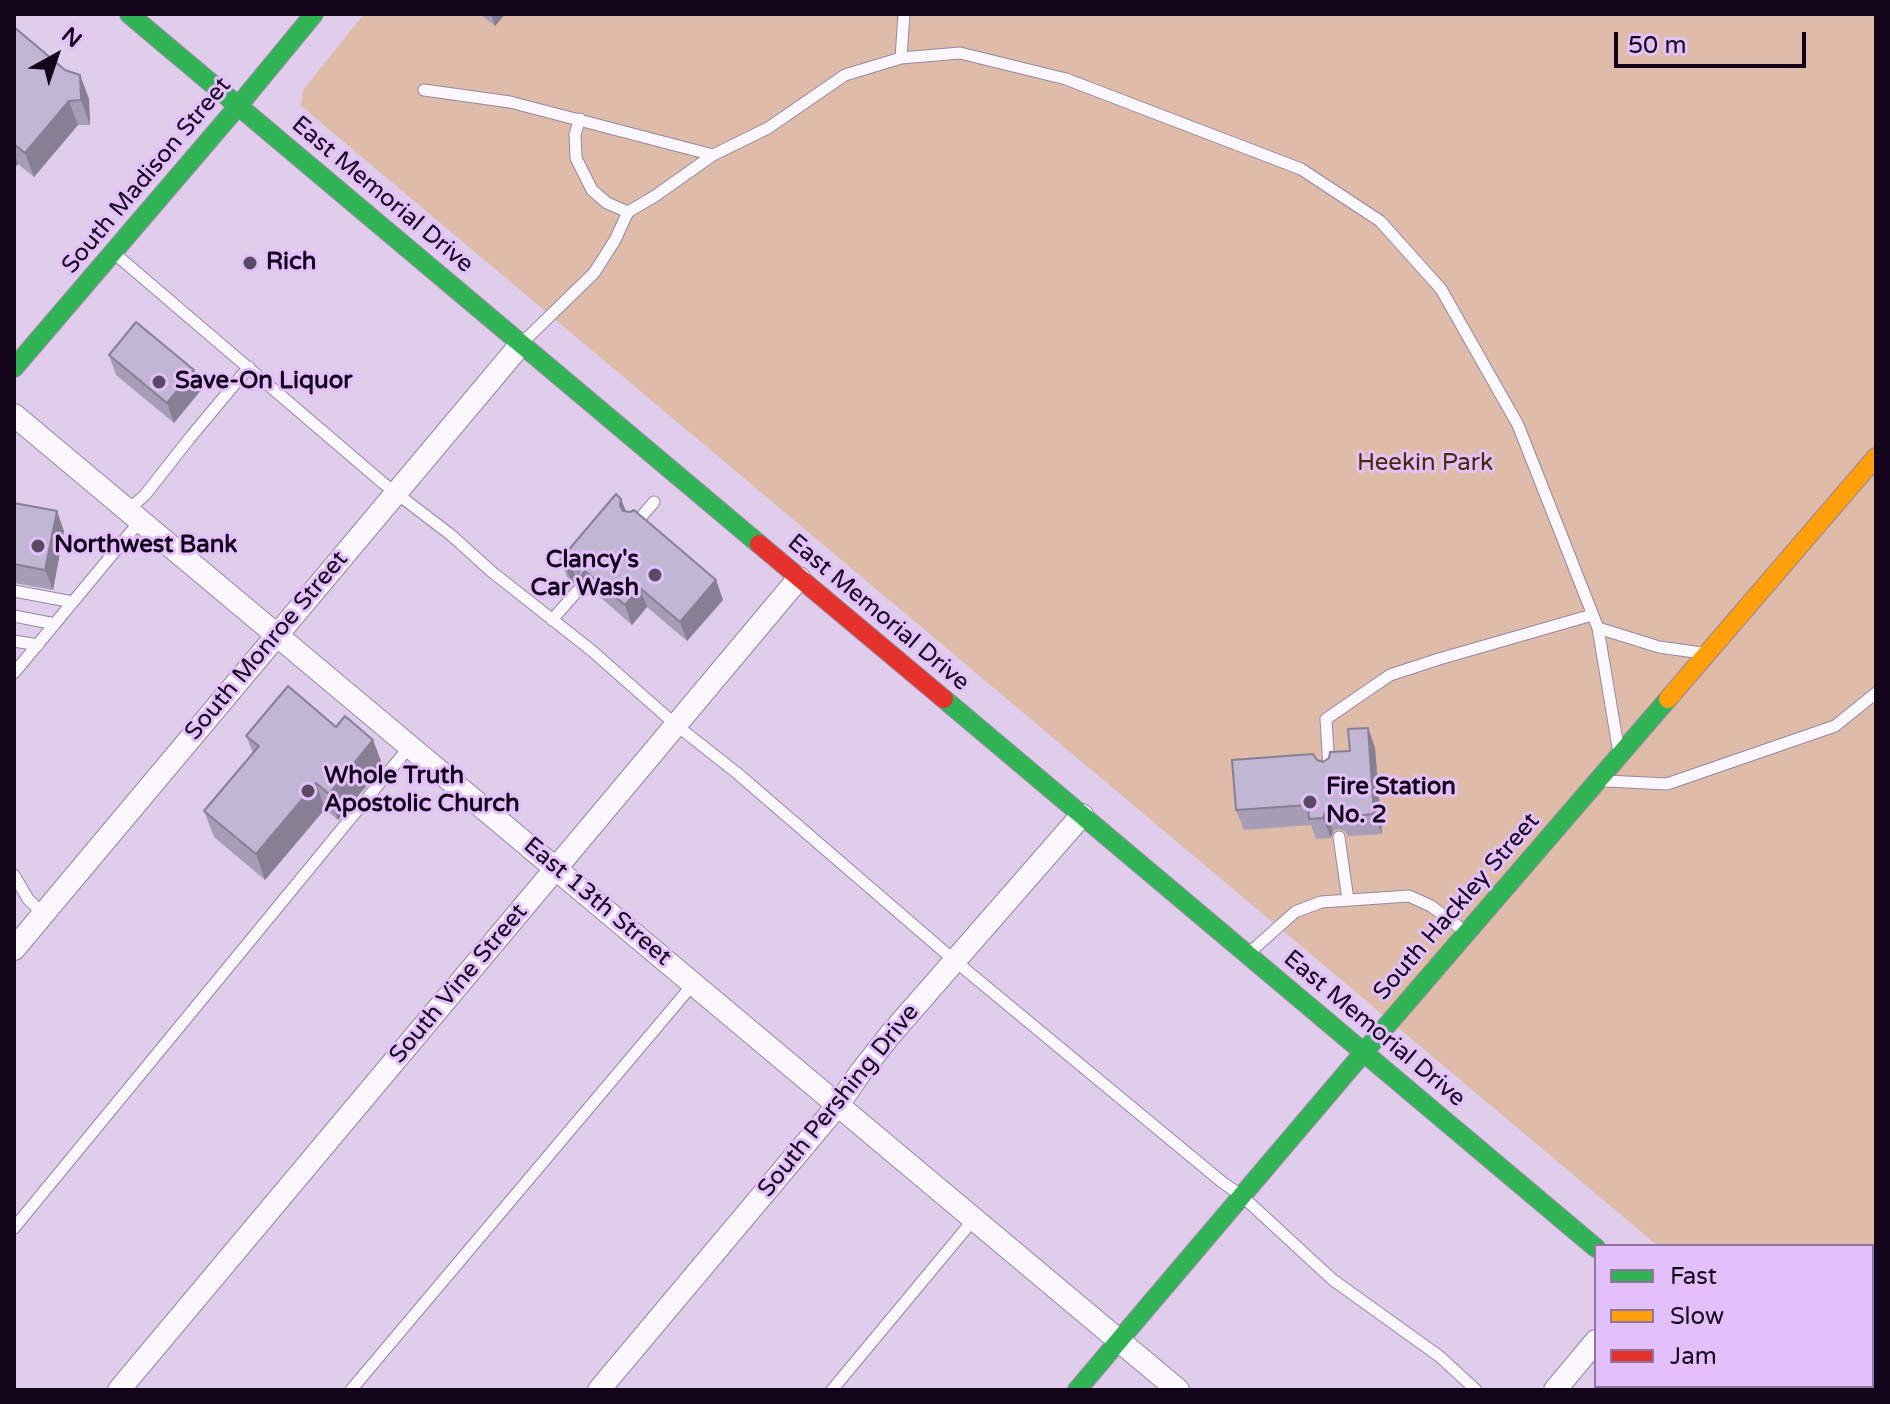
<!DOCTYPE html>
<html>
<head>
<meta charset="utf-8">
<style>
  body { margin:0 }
  #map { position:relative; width:1890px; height:1404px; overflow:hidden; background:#e0cdec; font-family:"Varela Round",sans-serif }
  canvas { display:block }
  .frame { position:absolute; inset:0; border:16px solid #13041c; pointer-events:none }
  .legend { position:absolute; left:1594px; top:1244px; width:280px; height:144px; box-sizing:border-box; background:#e3c0f9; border:2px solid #9075a1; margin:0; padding:10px 14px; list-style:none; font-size:24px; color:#13041c }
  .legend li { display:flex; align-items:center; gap:16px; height:40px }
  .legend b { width:40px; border:2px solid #9075a1 }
  .north { position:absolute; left:16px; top:16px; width:80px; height:80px; -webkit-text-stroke:6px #e3c0f9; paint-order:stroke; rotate:40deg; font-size:22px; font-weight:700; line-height:32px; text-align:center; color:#13041c }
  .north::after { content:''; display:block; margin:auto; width:28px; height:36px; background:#13041c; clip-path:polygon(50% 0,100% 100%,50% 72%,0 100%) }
  .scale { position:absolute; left:1614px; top:32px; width:192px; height:36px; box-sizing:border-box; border:4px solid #13041c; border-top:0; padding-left:10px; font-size:24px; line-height:28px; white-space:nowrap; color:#13041c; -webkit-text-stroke:6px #e3c0f9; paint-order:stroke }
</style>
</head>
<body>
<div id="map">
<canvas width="1890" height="1404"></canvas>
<div class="frame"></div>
<ul class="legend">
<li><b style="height:10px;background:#30b455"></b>Fast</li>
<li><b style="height:10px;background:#ff9f0a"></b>Slow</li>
<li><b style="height:10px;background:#e5322d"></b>Jam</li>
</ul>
<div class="north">N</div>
<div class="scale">50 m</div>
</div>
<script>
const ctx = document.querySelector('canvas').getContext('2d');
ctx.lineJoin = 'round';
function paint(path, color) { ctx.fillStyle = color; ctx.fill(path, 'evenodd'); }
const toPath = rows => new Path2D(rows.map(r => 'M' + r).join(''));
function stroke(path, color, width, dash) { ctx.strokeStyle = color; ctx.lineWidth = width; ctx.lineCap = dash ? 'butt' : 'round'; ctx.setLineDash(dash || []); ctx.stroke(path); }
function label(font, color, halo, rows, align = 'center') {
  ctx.font = font + ' "Varela Round",sans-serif'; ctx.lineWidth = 6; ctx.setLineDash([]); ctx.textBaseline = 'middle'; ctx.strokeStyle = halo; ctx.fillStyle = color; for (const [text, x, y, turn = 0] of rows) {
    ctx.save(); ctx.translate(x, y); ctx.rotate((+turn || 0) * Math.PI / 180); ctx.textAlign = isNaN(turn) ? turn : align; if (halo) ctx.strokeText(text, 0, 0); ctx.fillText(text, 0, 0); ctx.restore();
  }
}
const green = toPath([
  [364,14,1876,14,1876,1390,1829,1390,1824,1386,1872,1386,1872,1246,1658,1246,301,106,303,90]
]);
const lane = toPath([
  [901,58,904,14],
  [424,90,510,102,713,155],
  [580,119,575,134,576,158,592,190,607,203,628,212],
  [114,253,383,483,451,535,492,572,591,650,676,725,737,773,955,961,1222,1182,1242,1196,1333,1280,1439,1356,1476,1390],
  [522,343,594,273,615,240,628,212,655,196,713,155,768,128,845,75,901,58,960,53,1066,79,1301,169,1380,221,1441,289,1518,425,1598,628,1618,747],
  [128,510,145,495,189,439,249,367],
  [635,524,654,502],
  [14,591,73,602],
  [14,616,55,624],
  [552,620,579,589],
  [1598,628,1659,647,1702,653],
  [14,641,38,645],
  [14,673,140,521],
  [1329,769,1326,719,1390,675,1439,659,1592,615],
  [1606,781,1667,784,1835,726,1876,693],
  [1339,837,1348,900],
  [14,875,28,899,43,914],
  [1248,954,1295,912,1321,902,1409,896,1431,906,1463,930],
  [14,1228,410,746],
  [351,1390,694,983],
  [832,1390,974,1219]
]);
const street = toPath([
  [14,415,1178,1390],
  [14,949,521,344],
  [119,1390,799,578],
  [599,1390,838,1105,860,1073,890,1035,1082,815],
  [1555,1390,1596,1341]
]);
const fast = toPath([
  [129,14,759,544],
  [14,368,239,105,314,14],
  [944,699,1596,1248],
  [1760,1386,1764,1390],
  [1077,1390,1364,1052,1668,699]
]);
const slow = toPath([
  [1668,699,1876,457]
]);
const jam = toPath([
  [759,544,944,699]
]);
const wall = toPath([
  [480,14,505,14,495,26],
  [14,27,65,70,80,75,89,99,90,125,78,125,34,177,18,164,14,168],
  [109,355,201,390,174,423,116,375],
  [14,503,64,531,53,590,14,583],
  [626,512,716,580,723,600,687,641,647,607,632,625,592,590,587,596,585,595,580,581,577,581,572,584,568,579,560,560],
  [1368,728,1375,748,1382,834,1348,836,1345,831,1339,829,1333,831,1331,838,1316,839,1311,825,1244,830,1236,810,1317,760,1323,762,1350,751],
  [246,736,383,766,338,820,325,809,265,880,214,837,204,811,253,753]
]);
const shadedWall = toPath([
  [491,14,505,14,495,26],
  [80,75,89,99,90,125,81,100],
  [69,101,78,125,34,177,25,153],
  [14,154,18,164,14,168],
  [194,370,201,390,174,423,167,403],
  [621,499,629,518,620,506],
  [57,511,64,531,53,590,45,570],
  [570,561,577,581,572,584,565,564],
  [585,571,592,590,587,596,580,577],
  [716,580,723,600,687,641,680,622],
  [640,588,647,607,632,625,625,605],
  [1368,728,1375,748,1382,834,1374,814],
  [373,740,383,766,338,820,329,794],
  [316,783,325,809,265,880,256,854],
  [1326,811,1333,831,1331,838,1323,818]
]);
const building = toPath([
  [14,27,65,70,80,75,81,100,69,101,25,153,14,144,14,27],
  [136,322,194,370,167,403,109,355,136,322],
  [616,494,621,499,620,506,623,511,630,512,634,510,716,580,680,622,640,588,625,605,585,571,580,577,578,575,580,567,577,562,570,561,565,564,560,560,616,494],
  [14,503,57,511,45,570,14,564,14,503],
  [288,686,336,727,345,716,373,740,329,794,316,783,256,854,204,811,259,746,246,736,288,686],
  [1368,728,1374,814,1340,817,1338,811,1331,809,1326,811,1323,818,1309,819,1308,805,1236,810,1232,760,1313,754,1317,760,1323,762,1329,758,1330,752,1350,751,1348,729,1368,728]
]);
const markers = [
  [250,263,8,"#5b4a65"],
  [159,382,8,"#5b4a65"],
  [38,546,8,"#5b4a65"],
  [655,575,8,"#5b4a65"],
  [308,791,8,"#5b4a65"],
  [1310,802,8,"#5b4a65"]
];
const streetNames = [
  ["South Madison Street",147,176,-50],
  ["East Memorial Drive",382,195,40],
  ["East Memorial Drive",878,613,40],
  ["South Monroe Street",267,646,-50],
  ["East 13th Street",597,902,40],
  ["South Hackley Street",1457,907,-49],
  ["South Vine Street",459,984,-50],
  ["East Memorial Drive",1374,1029,40],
  ["South Pershing Drive",839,1101,-51]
];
const poiNames = [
  ["Rich",266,263],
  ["Save-On Liquor",175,382],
  ["Northwest Bank",54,546],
  ["Clancy's",639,561,"right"],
  ["Car Wash",639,589,"right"],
  ["Whole Truth",324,777],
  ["Apostolic Church",324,805],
  ["Fire Station",1326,788],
  ["No. 2",1326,816]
];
const parkNames = [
  ["Heekin Park",1425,464]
];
paint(green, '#dfbca9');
stroke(lane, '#9687a0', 13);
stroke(street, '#9687a0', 24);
stroke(fast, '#9687a0', 20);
stroke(slow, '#9687a0', 20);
stroke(jam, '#9687a0', 20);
stroke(lane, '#faf8fc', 11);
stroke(street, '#faf8fc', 22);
stroke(fast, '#30b455', 18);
stroke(slow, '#ff9f0a', 18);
stroke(jam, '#e5322d', 18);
paint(wall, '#a79db7');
paint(shadedWall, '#887f95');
paint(building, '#c2b6d5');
stroke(building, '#887f95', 2);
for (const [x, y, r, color] of markers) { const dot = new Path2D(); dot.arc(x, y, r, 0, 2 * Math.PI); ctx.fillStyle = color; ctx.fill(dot); stroke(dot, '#e3c0f9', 3); }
label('24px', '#13041c', '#e3c0f9', streetNames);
label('bold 24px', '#13041c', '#e3c0f9', poiNames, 'left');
label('24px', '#442a04', '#e3c0f9', parkNames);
</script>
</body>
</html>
